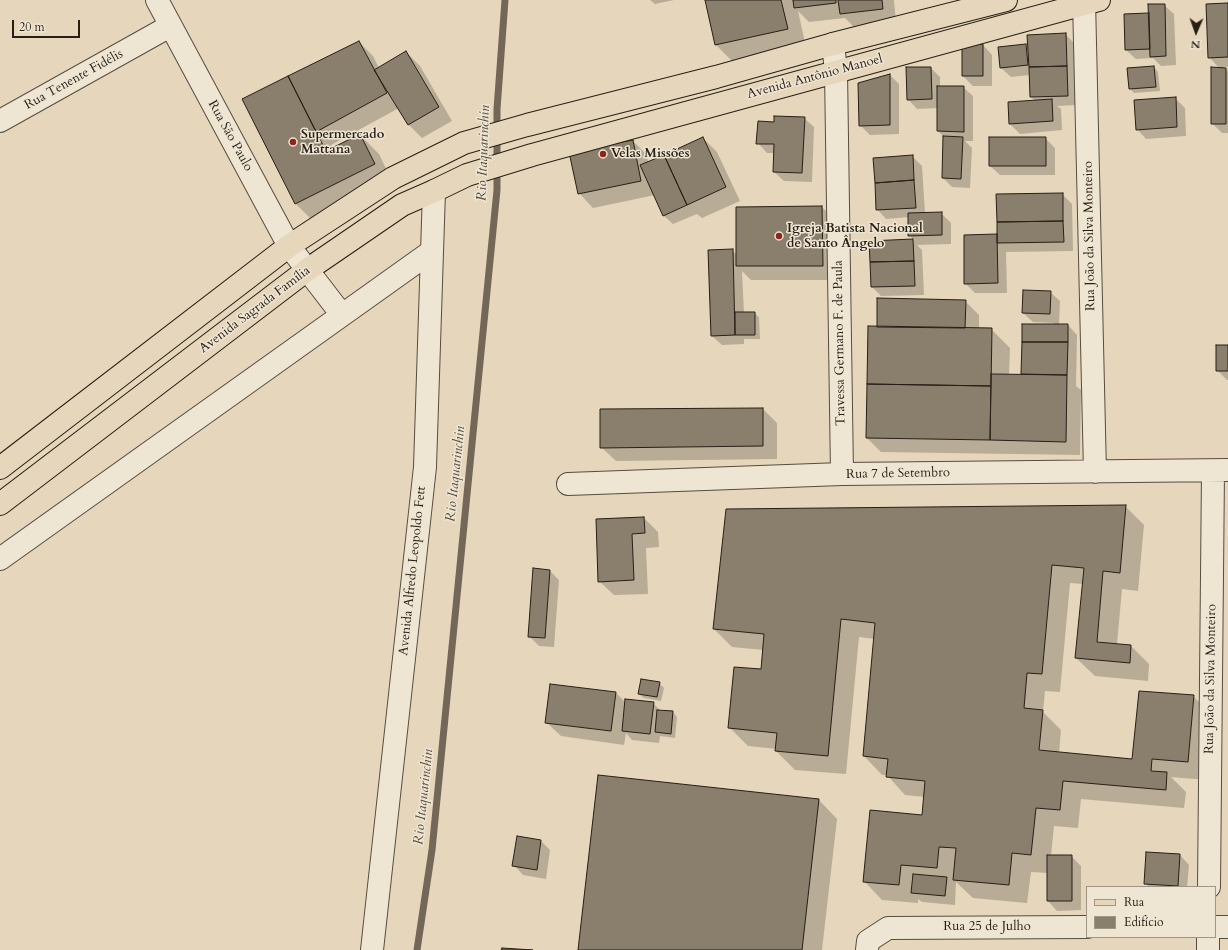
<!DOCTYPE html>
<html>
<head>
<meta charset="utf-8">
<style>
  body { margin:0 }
  #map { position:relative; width:1228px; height:950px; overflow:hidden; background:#e6d7bc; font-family:Cardo,serif }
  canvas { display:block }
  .legend { position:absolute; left:1086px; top:886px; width:130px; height:52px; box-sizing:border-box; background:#efe5d3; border:1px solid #9f9587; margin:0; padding:5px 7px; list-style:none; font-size:12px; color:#271e16 }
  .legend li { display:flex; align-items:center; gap:8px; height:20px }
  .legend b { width:20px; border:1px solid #9f9587 }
  .north { position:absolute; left:1176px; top:12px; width:40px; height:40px; -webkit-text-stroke:3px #efe5d3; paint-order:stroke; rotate:182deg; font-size:11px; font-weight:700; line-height:16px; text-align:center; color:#271e16 }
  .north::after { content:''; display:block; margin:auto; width:14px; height:18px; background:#271e16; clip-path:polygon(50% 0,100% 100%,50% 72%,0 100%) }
  .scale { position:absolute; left:12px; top:20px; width:68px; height:18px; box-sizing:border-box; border:2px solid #271e16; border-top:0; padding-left:5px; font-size:12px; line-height:14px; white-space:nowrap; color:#271e16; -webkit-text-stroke:3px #efe5d3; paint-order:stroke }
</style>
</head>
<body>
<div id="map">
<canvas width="1228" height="950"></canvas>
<ul class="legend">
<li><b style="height:5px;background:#e6d7bc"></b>Rua</li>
<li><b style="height:11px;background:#8a7e6c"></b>Edifício</li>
</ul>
<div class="north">N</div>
<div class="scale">20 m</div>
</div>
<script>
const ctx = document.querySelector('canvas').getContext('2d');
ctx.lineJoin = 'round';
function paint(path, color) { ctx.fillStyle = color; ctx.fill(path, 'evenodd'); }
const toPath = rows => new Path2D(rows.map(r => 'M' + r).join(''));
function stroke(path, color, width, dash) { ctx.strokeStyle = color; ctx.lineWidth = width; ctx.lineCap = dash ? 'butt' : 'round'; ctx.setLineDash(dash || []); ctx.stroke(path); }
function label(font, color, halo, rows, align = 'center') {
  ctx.font = font + ' Cardo,serif'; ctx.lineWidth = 3; ctx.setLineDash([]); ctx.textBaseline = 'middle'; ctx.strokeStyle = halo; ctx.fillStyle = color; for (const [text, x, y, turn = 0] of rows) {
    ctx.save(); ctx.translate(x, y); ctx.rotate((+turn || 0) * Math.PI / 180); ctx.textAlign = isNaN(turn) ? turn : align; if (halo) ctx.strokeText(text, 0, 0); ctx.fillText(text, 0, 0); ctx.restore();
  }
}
const shadow = toPath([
  [650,0,674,0,655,4],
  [706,0,894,0,896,23,855,28,845,18,809,22,798,11,806,47,734,63,715,44],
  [1228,4,1228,67,1224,67,1228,71,1228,133,1222,133,1212,123,1220,69,1209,57],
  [1164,5,1174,14,1176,65,1161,66,1153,58,1136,59,1126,50,1150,14],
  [1065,34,1075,44,1077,105,1057,106,1061,109,1062,130,1020,134,1010,124,1009,103,1035,101,1031,97,1030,75,1011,77,1001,68,1025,45,1029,49],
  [359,42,373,56,379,68,406,52,420,66,452,121,422,138,408,124,399,108,331,145,333,149,360,135,379,154,393,183,314,222,296,204,244,100],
  [963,45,983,45,992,55,992,86,973,86,963,76],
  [1154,67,1158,72,1160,91,1134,93,1130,89],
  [931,68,940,77,940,87,963,87,973,96,973,141,965,141,972,148,970,188,952,187,943,178,944,137,938,131,938,108,917,109,908,99],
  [890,75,899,84,899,134,870,135,860,125],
  [1175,98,1185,108,1186,136,1146,139,1137,129],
  [804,118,814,127,812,182,784,181,774,172,775,153,767,153,758,143,775,123],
  [703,138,717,152,740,201,702,218,697,214,673,224,663,215,655,195,593,208,579,193,633,141,647,155,648,162],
  [1045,138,1055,148,1055,175,1000,175,990,166],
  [912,156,922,166,925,213,941,213,951,223,951,244,917,245,922,250,924,295,881,296,872,287,870,242,915,240,909,235,909,217,886,219,877,209],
  [1062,194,1072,204,1073,251,1006,252,1007,293,975,293,965,283,998,235],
  [822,207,836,221,837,280,751,280,742,271,744,313,754,313,759,317,760,339,744,339,744,344,722,345,712,336,732,250,737,255],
  [1050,292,1060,301,1059,325,1068,325,1077,335,1076,386,1081,390,1080,455,881,452,867,438,877,328,965,301,979,315,979,329,991,329,1010,348,1009,375,1024,376,1022,374,1054,323,1033,322,1023,313],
  [1228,346,1228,380,1227,380,1217,370],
  [763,409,777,423,777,459,616,461,601,447],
  [1125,506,1144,525,1138,591,1122,589,1117,644,1131,646,1149,664,1148,681,1095,676,1076,658,1083,584,1070,583,1060,692,1045,691,1043,712,1061,730,1059,753,1133,760,1193,696,1212,715,1206,780,1171,777,1186,792,1184,808,1081,799,1078,828,1054,826,1051,856,1071,856,1081,866,1081,910,1057,911,1048,901,1048,873,1031,872,1027,903,973,898,956,882,955,905,922,902,918,899,918,903,882,900,864,881,923,816,925,797,905,795,887,775,882,775,864,756,875,639,859,637,846,774,795,770,776,751,777,749,748,746,729,727,762,670,764,650,732,647,714,629],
  [644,518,658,532,659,547,646,548,648,594,614,595,599,581,597,520],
  [550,571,559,580,554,647,539,646,529,636],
  [659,683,664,688,661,701,644,698,639,694],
  [615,692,626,703,653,703,661,711,673,712,677,717,675,738,660,736,659,743,632,740,626,733,624,745,561,736,546,722],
  [819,800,837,819,822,950,579,950],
  [541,841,550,850,546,879,523,875,514,865],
  [1180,855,1189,865,1187,887,1149,887,1145,883]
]);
const stream = toPath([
  [417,950,432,850,497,190,497,109,505,0]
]);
const building = toPath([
  [705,0,781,0,788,29,715,45,705,0],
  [793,0,836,0,836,3,794,8,793,0],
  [838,0,882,0,883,9,840,14,838,0],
  [1228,3,1228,57,1208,58,1206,4,1228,3],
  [1148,4,1165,4,1166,56,1150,57,1148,4],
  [1149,13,1150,49,1125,50,1124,14,1149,13],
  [1066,33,1067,66,1029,67,1027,35,1066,33],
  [359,41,387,93,316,132,288,76,359,41],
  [962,44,983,44,983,76,962,76,962,44],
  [1026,44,1028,65,1000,68,998,47,1026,44],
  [406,51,439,107,408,125,374,70,406,51],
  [1067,66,1068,96,1030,97,1029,67,1067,66],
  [1154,66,1156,87,1129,89,1127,68,1154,66],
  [906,67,931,67,932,99,907,100,906,67],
  [1211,67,1226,68,1226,124,1211,124,1211,67],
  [890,74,890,125,859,126,858,83,890,74],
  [288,76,326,151,360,134,375,164,295,204,242,99,288,76],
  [937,86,964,86,964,132,937,131,937,86],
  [1176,97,1177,127,1136,130,1134,100,1176,97],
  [1052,99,1053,121,1009,124,1008,102,1052,99],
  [774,116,805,117,802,173,773,172,774,144,756,144,758,121,774,122,774,116],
  [943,136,963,137,961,179,942,178,943,136],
  [703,137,726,187,687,205,664,155,703,137],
  [989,137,1046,137,1046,166,989,166,989,137],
  [633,140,641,181,578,194,569,152,633,140],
  [664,155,687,205,663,216,640,165,664,155],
  [913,155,914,180,875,183,873,158,913,155],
  [914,180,916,208,876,210,875,183,914,180],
  [1063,193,1063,221,997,222,996,194,1063,193],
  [822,206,823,266,736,266,736,207,822,206],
  [942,212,942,235,908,236,908,213,942,212],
  [1063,221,1064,242,997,243,997,222,1063,221],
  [997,234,998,283,964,284,964,235,997,234],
  [913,239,914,261,870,262,869,241,913,239],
  [733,249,735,335,711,336,708,250,733,249],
  [914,261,915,286,871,287,870,262,914,261],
  [1023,290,1051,291,1050,314,1022,313,1023,290],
  [877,298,966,300,965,328,877,327,877,298],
  [735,312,755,312,755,335,735,335,735,312],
  [1022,324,1068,324,1068,342,1022,342,1022,324],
  [868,326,992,328,991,386,867,384,868,326],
  [1022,342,1068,342,1067,375,1021,374,1022,342],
  [1216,345,1228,345,1228,371,1216,371,1216,345],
  [991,374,1067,375,1066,442,990,440,991,374],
  [867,384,991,386,990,440,866,438,867,384],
  [763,408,763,446,600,448,600,409,763,408],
  [1126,505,1120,573,1103,571,1097,642,1131,645,1130,663,1075,658,1084,568,1052,565,1042,674,1027,673,1024,708,1043,710,1039,750,1132,759,1139,691,1194,695,1188,762,1152,759,1151,771,1167,772,1166,790,1063,781,1060,810,1036,808,1031,855,1012,853,1009,885,953,880,956,848,939,847,937,868,901,865,899,885,863,882,870,810,922,815,925,781,886,777,888,759,863,756,875,623,841,619,828,756,775,751,777,733,728,728,734,667,761,669,764,634,713,629,726,509,1126,505],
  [644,517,645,533,632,534,634,580,598,582,596,519,644,517],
  [533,568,550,570,545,638,528,637,533,568],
  [641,679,660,682,657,697,638,694,641,679],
  [550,684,616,692,611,731,545,723,550,684],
  [625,699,654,702,650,734,622,731,625,699],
  [657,710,673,711,671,734,655,732,657,710],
  [598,775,819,799,802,950,578,950,598,775],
  [517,836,541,840,537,870,512,866,517,836],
  [1146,852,1180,854,1178,886,1144,884,1146,852],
  [1047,855,1072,855,1072,901,1047,901,1047,855],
  [913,874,947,877,945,896,911,893,913,874],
  [502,948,533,950,501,950,502,948]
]);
const minor = toPath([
  [157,0,289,246,342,315],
  [1084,0,1095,472],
  [833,44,836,71,842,474],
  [0,121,170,26],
  [568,484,842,474,1228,470],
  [0,559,432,251],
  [1209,887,1213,471],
  [1215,927,1228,927],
  [372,950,425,467,434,191],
  [867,950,868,941,888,928,1087,927],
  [1208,950,1208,937]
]);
const major = toPath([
  [0,468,289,246,393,178,464,143,527,125,716,77,833,44,1006,0],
  [0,504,307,270,402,205,434,191,467,175,532,155,1099,0]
]);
const markers = [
  [293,142,4,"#8f2418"],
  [603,154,4,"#8f2418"],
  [779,236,4,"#8f2418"]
];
const streetNames = [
  ["Avenida Antônio Manoel",815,77,-15],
  ["Rua Tenente Fidélis",74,80,-29],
  ["Rua São Paulo",230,136,61],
  ["Rua João da Silva Monteiro",1090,236,-91],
  ["Avenida Sagrada Família",255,310,-37],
  ["Travessa Germano F. de Paula",840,343,-91],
  ["Rua 7 de Setembro",898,474,-1],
  ["Avenida Alfredo Leopoldo Fett",413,571,-84],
  ["Rua João da Silva Monteiro",1211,679,-89],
  ["Rua 25 de Julho",987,927]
];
const poiNames = [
  ["Supermercado",301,135],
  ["Mattana",301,150],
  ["Velas Missões",611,154],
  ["Igreja Batista Nacional",787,229],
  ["de Santo Ângelo",787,244]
];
const waterNames = [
  ["Rio Itaquarinchin",484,153,-88],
  ["Rio Itaquarinchin",456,474,-84],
  ["Rio Itaquarinchin",424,797,-84]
];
paint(shadow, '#0003');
stroke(stream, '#736758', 7);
paint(building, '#8a7e6c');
stroke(building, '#271e16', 1);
stroke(minor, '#574c40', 24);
stroke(major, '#271e16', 24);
stroke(minor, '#efe5d3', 22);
stroke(major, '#e6d7bc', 22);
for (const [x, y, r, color] of markers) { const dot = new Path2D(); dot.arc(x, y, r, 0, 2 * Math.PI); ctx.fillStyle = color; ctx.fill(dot); stroke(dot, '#efe5d3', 1.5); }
label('13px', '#271e16', '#efe5d3', streetNames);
label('bold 13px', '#271e16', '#efe5d3', poiNames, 'left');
label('italic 14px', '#53493c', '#efe5d3', waterNames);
</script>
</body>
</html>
